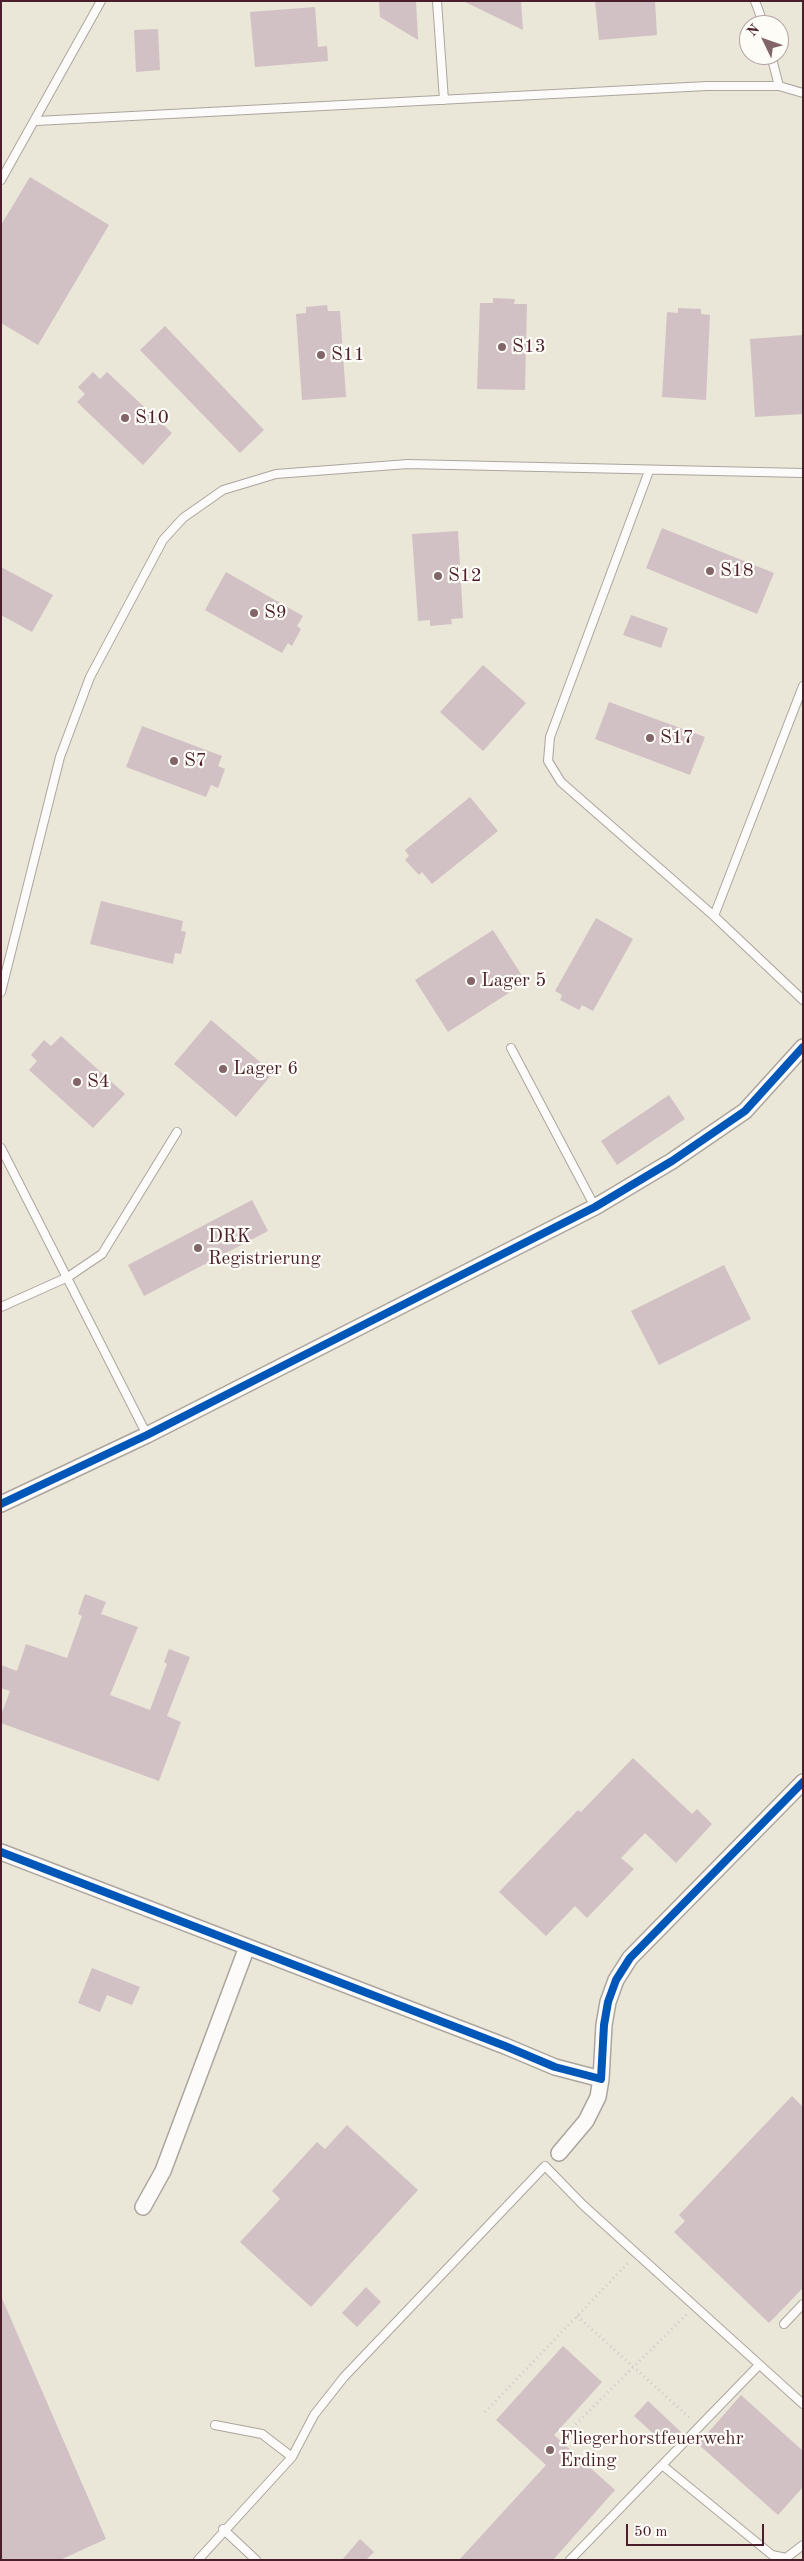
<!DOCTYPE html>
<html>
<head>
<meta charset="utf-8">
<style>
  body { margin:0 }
  #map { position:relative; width:804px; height:2561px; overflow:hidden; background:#eae6d8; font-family:"Old Standard TT",serif }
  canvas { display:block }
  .frame { position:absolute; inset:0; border:2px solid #4a1f2b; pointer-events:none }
  .north { position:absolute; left:739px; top:15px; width:50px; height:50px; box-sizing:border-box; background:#fdfcf7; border:1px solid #b5a4a5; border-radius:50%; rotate:312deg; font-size:14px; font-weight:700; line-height:20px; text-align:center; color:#4a1f2b }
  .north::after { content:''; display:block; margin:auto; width:18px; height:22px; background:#826568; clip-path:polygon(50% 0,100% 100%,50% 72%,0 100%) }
  .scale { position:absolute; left:626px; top:2524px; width:138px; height:22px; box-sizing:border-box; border:2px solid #4a1f2b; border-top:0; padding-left:6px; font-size:15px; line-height:18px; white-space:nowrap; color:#4a1f2b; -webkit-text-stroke:4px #fdfcf7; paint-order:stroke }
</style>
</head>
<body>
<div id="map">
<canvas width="804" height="2561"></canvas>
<div class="frame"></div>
<div class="north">N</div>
<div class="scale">50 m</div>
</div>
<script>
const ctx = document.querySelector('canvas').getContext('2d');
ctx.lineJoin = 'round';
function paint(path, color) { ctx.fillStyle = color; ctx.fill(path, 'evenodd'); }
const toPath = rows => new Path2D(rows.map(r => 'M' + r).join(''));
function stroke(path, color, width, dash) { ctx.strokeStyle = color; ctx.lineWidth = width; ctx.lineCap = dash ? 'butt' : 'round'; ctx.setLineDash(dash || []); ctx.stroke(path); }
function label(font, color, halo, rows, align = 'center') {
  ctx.font = font + ' "Old Standard TT",serif'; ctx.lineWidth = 4.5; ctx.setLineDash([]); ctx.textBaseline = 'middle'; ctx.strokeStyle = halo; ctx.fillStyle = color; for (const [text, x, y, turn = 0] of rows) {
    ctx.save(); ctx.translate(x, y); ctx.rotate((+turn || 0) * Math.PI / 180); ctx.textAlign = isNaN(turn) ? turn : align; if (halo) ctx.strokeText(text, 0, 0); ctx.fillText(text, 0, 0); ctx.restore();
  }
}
const building = toPath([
  [379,1,416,1,418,40,380,17],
  [463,1,521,1,523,30],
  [595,1,655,1,657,35,599,40],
  [315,7,318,47,327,46,328,61,255,67,250,12],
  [158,29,160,70,136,72,134,30],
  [30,177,109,225,38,345,1,323,1,225],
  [493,298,515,299,514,304,527,304,525,390,477,389,480,303,493,303],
  [327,305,328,311,340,311,346,397,302,400,296,314,306,313,306,307],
  [678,308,701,309,701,314,710,315,706,400,662,397,667,312,678,313],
  [165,326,264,430,240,453,140,350],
  [803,335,803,414,755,417,750,339],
  [93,372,100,379,107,372,172,433,143,465,77,402,85,394,78,387],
  [662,528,774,573,757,614,646,568],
  [458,531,463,618,451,619,452,624,430,626,430,620,418,621,412,534],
  [1,567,53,595,32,632,1,615],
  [226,572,303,616,297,626,301,629,292,646,288,643,282,653,205,610],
  [631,615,668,628,661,648,623,635],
  [483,665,526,703,483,751,440,712],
  [609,702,705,737,690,775,595,739],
  [142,726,222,756,218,766,225,769,218,788,211,785,206,797,126,767],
  [470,797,498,831,432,884,422,872,419,875,405,860,409,856,405,850],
  [101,901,183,921,181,931,186,932,181,954,175,953,173,964,90,944],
  [596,918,633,939,593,1011,582,1005,579,1010,560,1000,562,995,555,991],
  [493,930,526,982,448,1032,415,980],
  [211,1020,273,1073,236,1117,174,1064],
  [61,1036,125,1094,93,1128,29,1070,37,1061,31,1055,44,1040,51,1046],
  [669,1095,685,1119,617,1165,601,1141],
  [252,1200,268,1231,144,1296,128,1265],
  [724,1265,751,1319,659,1365,631,1311],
  [85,1594,106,1602,101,1614,138,1627,110,1695,150,1710,167,1664,164,1662,169,1649,190,1657,167,1716,181,1722,159,1781,1,1723,1,1715,10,1691,1,1688,1,1665,17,1671,26,1644,67,1658,82,1616,78,1614],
  [633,1758,692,1814,697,1809,712,1824,676,1863,645,1833,621,1858,634,1869,587,1918,575,1906,546,1936,499,1892,578,1810,581,1812],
  [92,1968,140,1987,132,2005,107,1995,100,2012,78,2003],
  [792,2096,803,2107,803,2288,769,2323,674,2232,685,2221,679,2215],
  [347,2125,418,2190,311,2307,240,2242,280,2199,272,2191,317,2142,325,2149],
  [366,2287,381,2302,357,2327,342,2313],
  [1,2296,106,2539,60,2560,1,2560],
  [563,2346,602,2382,554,2435,615,2490,553,2560,459,2560,546,2465,496,2420],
  [741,2395,803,2451,803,2487,778,2515,698,2444],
  [648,2401,681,2432,667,2446,634,2416],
  [360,2539,374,2552,366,2560,342,2560]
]);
const path = toPath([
  [577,2316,690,2418],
  [485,2412,630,2261],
  [565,2435,687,2314]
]);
const lane = toPath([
  [437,1,444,100],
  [755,1,764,25],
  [771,55,779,86],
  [36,121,707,86,779,86,803,93],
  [1,180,101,1],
  [649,471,550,737,548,761,561,782,714,916,803,1000],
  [714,916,803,686],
  [1,992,60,757,90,677,163,540,183,518,223,490,276,474,408,464,803,473],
  [511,1048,595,1207],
  [1,1148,147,1435],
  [1,1307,68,1277,102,1254,177,1132],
  [784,2324,803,2304],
  [215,2425,262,2434,292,2457],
  [662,2465,772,2555,786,2558,803,2545],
  [223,2529,256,2560],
  [198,2560,292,2457,314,2415,344,2377,545,2166,583,2205,803,2404],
  [570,2560,759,2365]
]);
const street = toPath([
  [1,1504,147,1435,595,1207,672,1161,745,1111,803,1047],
  [1,1852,505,2046,555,2067,601,2079,604,2025,608,2002,616,1980,630,1958,803,1782],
  [559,2153,586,2121,598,2097,601,2079],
  [143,2207,163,2171,247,1947]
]);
const cycleway = toPath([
  [1,1504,147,1435,595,1207,672,1161,745,1111,803,1047],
  [1,1852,505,2046,555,2067,601,2079,604,2025,608,2002,616,1980,630,1958,803,1782]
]);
const markers = [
  [502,347,5,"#826568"],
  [321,355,5,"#826568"],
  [125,418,5,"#826568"],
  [710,571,5,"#826568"],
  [438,576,5,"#826568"],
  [254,613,5,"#826568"],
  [650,738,5,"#826568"],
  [174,761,5,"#826568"],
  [471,981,5,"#826568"],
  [223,1069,5,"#826568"],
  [77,1082,5,"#826568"],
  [198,1248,5,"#826568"],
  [550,2450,5,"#826568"]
];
const poiNames = [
  ["S13",512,347],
  ["S11",331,355],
  ["S10",135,418],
  ["S18",720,571],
  ["S12",448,576],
  ["S9",264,613],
  ["S17",660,738],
  ["S7",184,761],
  ["Lager 5",481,981],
  ["Lager 6",233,1069],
  ["S4",87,1082],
  ["DRK",208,1237],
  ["Registrierung",208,1259],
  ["Fliegerhorstfeuerwehr",560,2439],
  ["Erding",560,2461]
];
paint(building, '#d2c1c4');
stroke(lane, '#aca59e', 10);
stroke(street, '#aca59e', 18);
stroke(path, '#cfcbc8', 3, [1, 4]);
stroke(lane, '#fcfbf9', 8);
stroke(street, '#fcfbf9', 15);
stroke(cycleway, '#0057b8', 8);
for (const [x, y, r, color] of markers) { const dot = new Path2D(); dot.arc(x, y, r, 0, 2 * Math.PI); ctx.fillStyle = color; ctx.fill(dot); stroke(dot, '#fdfcf7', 2); }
label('19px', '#4a1f2b', '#fdfcf7', poiNames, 'left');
</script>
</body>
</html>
